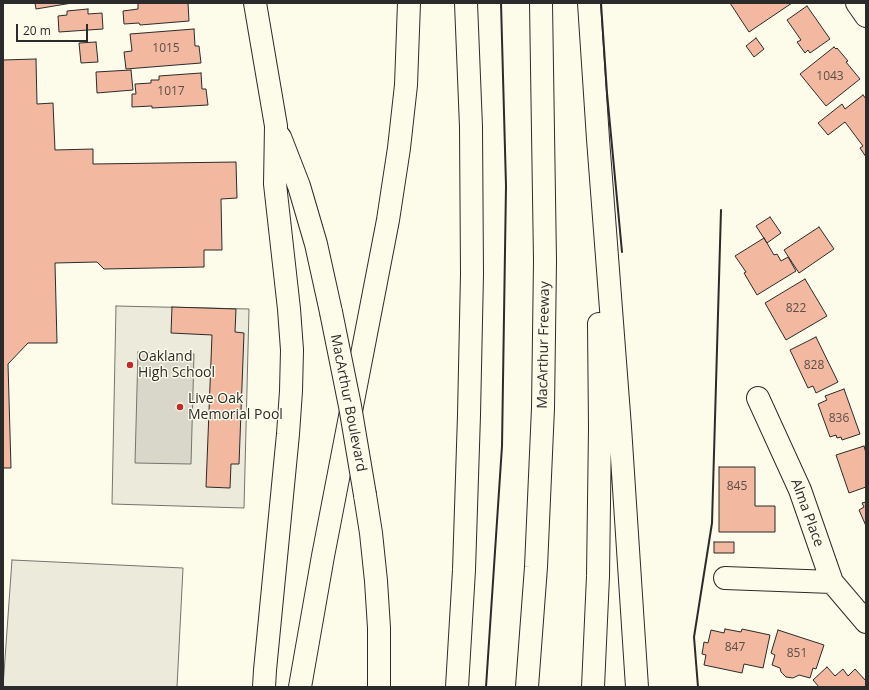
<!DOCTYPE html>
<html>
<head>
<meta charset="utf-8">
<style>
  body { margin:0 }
  #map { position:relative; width:869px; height:690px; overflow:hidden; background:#fdfbea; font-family:"Open Sans",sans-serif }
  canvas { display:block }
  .frame { position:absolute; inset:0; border:4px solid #2b2b2b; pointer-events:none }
  .scale { position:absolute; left:16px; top:24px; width:72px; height:18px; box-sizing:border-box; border:2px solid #2b2b2b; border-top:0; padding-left:5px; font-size:12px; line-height:14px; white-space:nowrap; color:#2b2b2b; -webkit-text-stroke:3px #fdfbea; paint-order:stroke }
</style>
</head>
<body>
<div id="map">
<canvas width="869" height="690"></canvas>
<div class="frame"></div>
<div class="scale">20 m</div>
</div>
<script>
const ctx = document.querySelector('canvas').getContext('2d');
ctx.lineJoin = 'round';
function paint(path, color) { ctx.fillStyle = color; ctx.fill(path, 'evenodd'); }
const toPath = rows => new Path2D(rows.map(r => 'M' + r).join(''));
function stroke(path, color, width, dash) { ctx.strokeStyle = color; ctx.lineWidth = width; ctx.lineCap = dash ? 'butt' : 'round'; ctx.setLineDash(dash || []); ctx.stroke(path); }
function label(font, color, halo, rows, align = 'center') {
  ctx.font = font + ' "Open Sans",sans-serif'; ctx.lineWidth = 3; ctx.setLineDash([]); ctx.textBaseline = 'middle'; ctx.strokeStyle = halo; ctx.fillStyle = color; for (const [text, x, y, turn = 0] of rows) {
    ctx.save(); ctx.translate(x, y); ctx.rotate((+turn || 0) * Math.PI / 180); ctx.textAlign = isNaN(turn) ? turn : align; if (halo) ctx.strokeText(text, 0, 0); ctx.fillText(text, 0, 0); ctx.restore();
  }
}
const green = toPath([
  [116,306,249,309,244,508,112,504,116,306],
  [12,560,183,568,177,687,3,687,12,560]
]);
const water = toPath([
  [138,352,194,354,191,464,135,463,138,352]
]);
const building = toPath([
  [35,3,72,3,36,9,35,3],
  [138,3,188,3,189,21,140,25,139,23,124,24,123,11,138,9,138,3],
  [730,3,792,3,749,32,730,3],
  [807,6,830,39,810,53,808,50,805,53,797,42,801,40,787,20,807,6],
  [88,9,88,14,102,13,103,29,59,32,58,16,67,15,67,11,88,9],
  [194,29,195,46,199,46,201,63,126,69,124,52,132,51,130,34,194,29],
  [756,38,764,49,754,57,746,46,756,38],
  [96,42,98,62,81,63,79,43,96,42],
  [834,47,836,49,837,48,848,61,846,62,860,79,826,106,800,74,834,47],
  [36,59,37,104,53,103,55,150,93,149,93,164,236,162,237,198,221,199,222,250,204,250,204,267,104,269,97,262,55,263,57,343,28,343,8,364,11,468,3,468,3,60,36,59],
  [131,70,133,90,97,93,96,72,131,70],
  [201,73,202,89,206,89,208,105,152,108,152,106,132,107,132,94,136,94,135,84,151,83,151,80,159,80,159,76,201,73],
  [863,95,866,99,866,157,860,148,863,146,845,122,828,135,818,123,842,104,845,109,863,95],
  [770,217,781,233,767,243,756,226,770,217],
  [819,227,834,249,799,273,784,250,819,227],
  [764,238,774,255,777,254,781,261,788,257,796,271,757,295,744,273,746,272,735,256,764,238],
  [805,279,827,316,786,340,765,303,805,279],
  [172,307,236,309,235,332,244,333,239,464,231,464,230,488,206,487,212,335,171,333,172,307],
  [816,337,838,382,816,393,813,386,808,388,790,350,816,337],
  [844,389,860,434,842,440,841,437,837,438,836,435,830,437,818,404,827,400,825,396,844,389],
  [864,446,866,453,866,487,849,493,836,455,864,446],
  [719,467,755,467,755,506,775,506,775,532,719,532,719,467],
  [866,502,866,526,859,510,864,507,862,503,866,502],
  [714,542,734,542,734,553,714,553,714,542],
  [725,629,741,632,742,629,770,635,763,668,744,664,742,673,704,665,706,655,702,654,704,642,708,643,711,630,724,633,725,629],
  [778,630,824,645,816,669,813,668,810,678,799,675,793,678,786,677,781,672,780,668,772,665,775,655,771,653,778,630],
  [827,667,835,676,843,669,848,676,855,669,866,681,866,687,819,687,813,680,827,667]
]);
const street = toPath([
  [857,3,866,16],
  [758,398,800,490,832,582,866,622],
  [725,578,832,582]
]);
const secondary = toPath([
  [255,3,276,126,275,184,289,309,292,350,291,391,288,434,265,670,264,687],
  [280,137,299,186,316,244,331,312],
  [365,495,371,533,376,581,379,628,379,687]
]);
const highway = toPath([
  [589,3,598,139,620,427,637,687],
  [300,687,323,556,388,220,399,148,406,85,409,3],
  [457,687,464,570,469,415,472,274,471,127,466,3],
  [527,687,536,567,543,408,545,261,541,3],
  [593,687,598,576,600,428,599,324]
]);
const secondaryBridge = toPath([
  [331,312,350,406,365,495]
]);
const wall = toPath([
  [601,3,607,93,622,252],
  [486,687,502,446,506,186,501,3],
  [698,687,694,637,712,523,721,210]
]);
const markers = [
  [130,365,4,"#c62828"],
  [180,407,4,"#c62828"]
];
const numberNames = [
  ["1015",166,49],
  ["1043",830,77],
  ["1017",171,92],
  ["822",796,309],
  ["828",814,366],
  ["836",839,419],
  ["845",737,487],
  ["847",735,648],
  ["851",797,654]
];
const streetNames = [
  ["MacArthur Freeway",544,345,-89],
  ["MacArthur Boulevard",348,403,79],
  ["Alma Place",807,513,70]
];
const poiNames = [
  ["Oakland",138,357],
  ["High School",138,373],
  ["Live Oak",188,399],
  ["Memorial Pool",188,415]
];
paint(green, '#ecebdb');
stroke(green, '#74746e', 1);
paint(water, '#d8d7c9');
stroke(water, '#74746e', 1);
paint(building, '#f2b8a0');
stroke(building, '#2b2b2b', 1);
stroke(street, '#2b2b2b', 24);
stroke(secondary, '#2b2b2b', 24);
stroke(highway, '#2b2b2b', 24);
stroke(street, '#fdfbea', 22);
stroke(secondary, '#fdfbea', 22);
stroke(highway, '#fdfbea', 22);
stroke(secondaryBridge, '#2b2b2b', 24, []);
stroke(secondaryBridge, '#fdfbea', 22);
stroke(wall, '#2b2b2b', 2);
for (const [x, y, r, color] of markers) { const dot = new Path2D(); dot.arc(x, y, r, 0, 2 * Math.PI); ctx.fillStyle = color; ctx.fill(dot); stroke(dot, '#fdfbea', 1.5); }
label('12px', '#5d4e48', null, numberNames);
label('14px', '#2b2b2b', '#fdfbea', streetNames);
label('14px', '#2b2b2b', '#fdfbea', poiNames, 'left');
</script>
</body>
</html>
